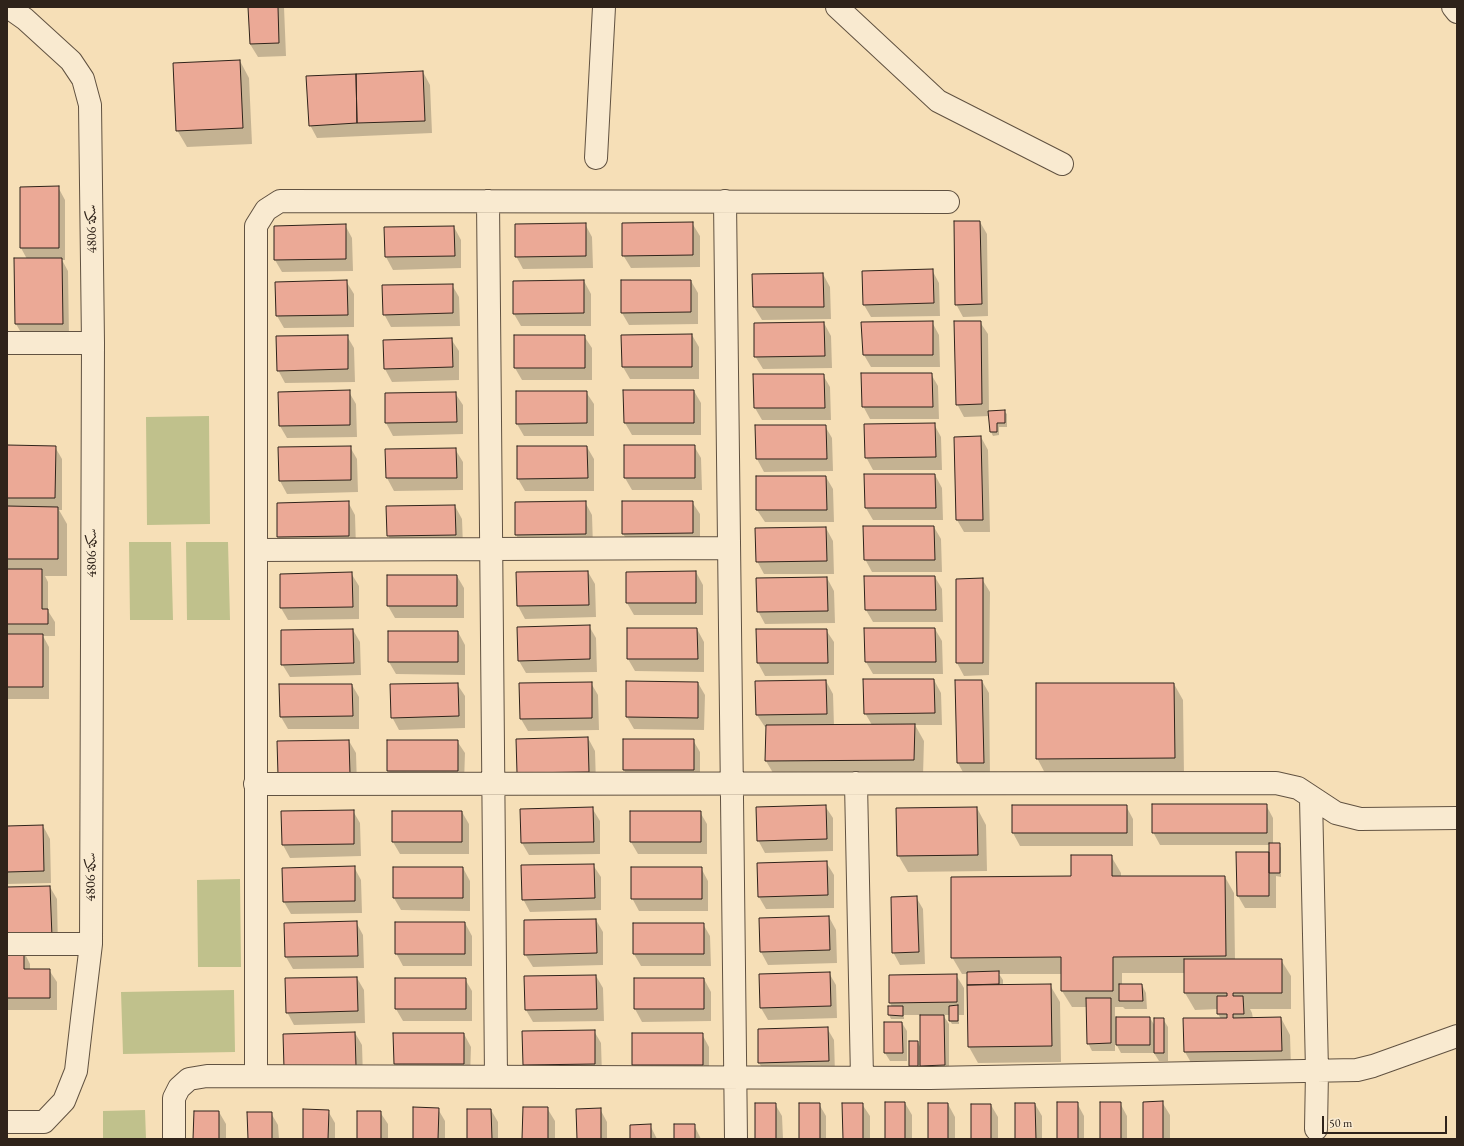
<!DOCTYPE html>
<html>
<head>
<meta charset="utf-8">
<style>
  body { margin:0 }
  #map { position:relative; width:1464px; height:1146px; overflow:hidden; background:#f6dfb7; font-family:"EB Garamond",serif }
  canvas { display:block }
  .frame { position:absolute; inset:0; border:8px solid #2f231a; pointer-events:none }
  .scale { position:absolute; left:1322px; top:1116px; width:125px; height:18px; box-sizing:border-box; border:2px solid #2f231a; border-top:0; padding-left:5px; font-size:12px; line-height:14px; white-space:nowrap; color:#2f231a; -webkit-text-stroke:3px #f9ead0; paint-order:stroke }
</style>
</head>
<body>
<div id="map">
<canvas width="1464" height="1146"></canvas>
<div class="frame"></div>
<div class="scale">50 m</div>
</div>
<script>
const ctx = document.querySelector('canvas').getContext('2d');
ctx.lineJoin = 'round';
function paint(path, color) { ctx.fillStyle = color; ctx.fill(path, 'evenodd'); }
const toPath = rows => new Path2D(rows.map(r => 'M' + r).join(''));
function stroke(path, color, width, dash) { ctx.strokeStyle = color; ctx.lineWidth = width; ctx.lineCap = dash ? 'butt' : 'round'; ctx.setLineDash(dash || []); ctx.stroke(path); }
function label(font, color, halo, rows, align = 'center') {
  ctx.font = font + ' "EB Garamond",Amiri,serif'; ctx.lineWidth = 3; ctx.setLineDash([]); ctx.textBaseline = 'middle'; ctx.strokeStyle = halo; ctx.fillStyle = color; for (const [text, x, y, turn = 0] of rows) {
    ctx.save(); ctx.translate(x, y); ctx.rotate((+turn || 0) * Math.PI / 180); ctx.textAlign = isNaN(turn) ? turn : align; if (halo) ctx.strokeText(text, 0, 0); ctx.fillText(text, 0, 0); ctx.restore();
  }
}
const green = toPath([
  [209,416,210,524,147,525,146,417],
  [129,542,171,542,173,620,130,620],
  [186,542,228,542,230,620,187,620],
  [240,879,241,967,198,967,197,880],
  [234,990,235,1052,123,1054,121,992],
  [145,1110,146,1139,103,1139,103,1111]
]);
const shadow = toPath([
  [249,7,284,7,286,56,258,57,250,44],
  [240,61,249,78,252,144,187,147,177,130],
  [423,72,430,85,432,133,317,138,310,125],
  [58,187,65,200,65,260,62,260,68,271,69,336,23,336,16,324,27,259,21,248],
  [980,222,987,234,988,316,963,317,956,304],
  [692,223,700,236,700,267,631,268,623,255],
  [585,224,592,237,593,268,523,269,516,256],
  [345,225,352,238,353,271,282,272,275,260],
  [454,227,461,240,461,268,393,270,386,257,385,228],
  [932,270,939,283,940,316,871,317,864,305],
  [823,274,830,287,831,319,762,320,754,307,753,275],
  [346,281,354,294,354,327,284,328,277,316],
  [584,281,591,294,591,326,521,326,514,314],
  [691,281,698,293,698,324,629,325,622,313],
  [452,285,459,297,460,326,391,327,384,314],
  [932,322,939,335,940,367,871,367,864,355],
  [980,322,988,334,989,412,1004,411,1007,414,1007,427,999,427,999,435,993,436,991,432,990,416,964,417,957,404],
  [824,323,831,336,832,368,763,369,755,356],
  [692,335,699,347,699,379,630,379,623,367],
  [347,336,354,348,355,382,285,383,278,370],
  [584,336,592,348,592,380,522,380,515,368],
  [451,339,459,351,459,380,392,382,385,369,384,341],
  [931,374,938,386,939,419,870,419,863,406],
  [823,375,830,387,831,420,762,420,755,408],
  [694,391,701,403,701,435,632,435,625,423],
  [349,392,356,404,357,437,287,438,280,426,279,393],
  [586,392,594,404,594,436,524,436,517,424],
  [455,393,463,405,463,434,393,436,386,423,386,394],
  [934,424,941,437,942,470,873,470,866,457],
  [756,426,825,426,832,438,833,471,764,472,757,459],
  [981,437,988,450,990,532,964,532,957,520],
  [7,446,55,447,62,459,62,510,59,510,67,524,67,576,45,576,48,582,48,611,55,622,55,636,43,636,49,647,49,699,7,699],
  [694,446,701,458,702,490,632,490,625,478],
  [350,447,357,459,358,492,287,494,280,481,279,448],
  [587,447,594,459,594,491,525,491,518,479],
  [455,449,463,462,463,490,394,491,387,478,386,450],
  [935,475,942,488,943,520,873,520,866,508],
  [826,477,833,489,834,522,765,522,757,510],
  [348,502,355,515,356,548,285,549,278,537,278,504],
  [585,502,592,515,593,547,523,547,516,535],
  [692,502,700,514,700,546,631,546,623,534],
  [455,506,462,519,463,547,395,548,388,535],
  [934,527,941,539,942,572,872,572,865,559],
  [826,528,833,541,834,574,764,574,757,561],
  [588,572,595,584,596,617,525,619,518,606,517,573],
  [696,572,703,585,703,615,634,615,627,603],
  [351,573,359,586,359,619,288,620,281,608],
  [457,576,464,588,464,618,395,618,388,606],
  [865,577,935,577,942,589,943,622,873,622,866,610],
  [827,578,834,591,835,623,765,624,758,611],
  [982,579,990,592,989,675,964,676,957,663,957,580],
  [589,626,596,638,597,672,526,673,519,661],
  [628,629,697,629,704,642,704,672,635,671,628,659],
  [935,629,942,641,943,674,873,674,866,662],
  [353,630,360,642,361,675,290,677,282,664],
  [757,630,826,630,834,642,834,675,765,676,758,663],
  [389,632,458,632,465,645,465,675,396,674,389,662],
  [934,680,941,693,942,725,915,725,924,741,923,776,776,778,766,761,767,727,765,727,757,715,826,681,833,694,834,726,872,725,865,713],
  [956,681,982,681,989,693,990,775,965,776,958,763],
  [591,683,598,695,599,730,528,731,521,719],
  [698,683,705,695,704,730,634,729,627,717],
  [457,684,465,696,465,728,399,730,392,717],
  [1174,684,1183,700,1184,775,1046,775,1037,758],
  [352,685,359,697,359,729,288,729,281,717],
  [588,738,595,751,596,784,518,773],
  [693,740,700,752,700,782,631,782,624,770],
  [349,741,356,753,357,786,286,788],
  [457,741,465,753,464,783,396,783,388,771],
  [1266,805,1273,818,1273,844,1279,844,1281,848,1281,877,1276,876,1276,908,1245,908,1238,896,1270,856,1270,845,1160,845,1153,832],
  [825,806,833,818,833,851,765,853,758,840],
  [1013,806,1126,806,1133,819,1133,846,1020,846,1013,833],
  [592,808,600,821,600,854,529,855,522,843],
  [977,808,986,825,987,871,908,872,898,855],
  [353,811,360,823,361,856,290,858,283,845,282,812],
  [462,812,469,824,469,854,400,854,393,842],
  [700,812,707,824,707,854,638,854,631,842],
  [43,826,50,839,51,883,7,884,7,827],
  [1111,856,1121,873,1121,877,1225,877,1234,893,1235,960,1281,960,1291,976,1291,1009,1250,1009,1252,1013,1253,1019,1281,1018,1290,1035,1291,1067,1194,1068,1185,1052,1221,1019,1218,1014,1218,1009,1195,1010,1185,993,1185,973,1122,973,1122,985,1142,985,1146,993,1147,1009,1125,1009,1123,1007,1115,1007,1115,1018,1150,1018,1155,1026,1163,1019,1168,1027,1168,1061,1159,1061,1154,1053,1121,1053,1115,1042,1115,1051,1092,1051,1088,1043,1087,1007,1072,1007,1062,991,1062,974,999,974,1003,980,1003,985,1050,985,1060,1002,1061,1062,978,1063,969,1047,968,974,962,974,952,957,1072,877],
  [826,862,834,875,834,908,766,909,759,897],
  [593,865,601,877,601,910,530,912,523,899],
  [354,867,361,880,362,913,291,914,284,902],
  [463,868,470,881,470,911,401,910,394,898],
  [701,868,708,881,708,911,639,911,632,898],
  [50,887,57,899,58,949,23,950,30,964,30,970,49,970,57,982,57,1010,7,1010,7,888],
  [916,897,923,909,925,964,900,965,893,952],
  [829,917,836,930,837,963,768,965,761,952,760,919],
  [596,920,603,932,603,965,533,967,525,954],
  [356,922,363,935,364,968,293,969,286,957],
  [465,923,472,936,472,966,403,966,396,953],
  [703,924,710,936,711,966,641,966,634,954],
  [829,973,836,985,837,1018,768,1020,761,1008],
  [956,975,964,988,964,1015,959,1015,959,1024,952,1024,950,1021,950,1015,943,1015,949,1024,949,1073,926,1073,920,1063,920,1069,912,1069,910,1066,918,1042,921,1049,921,1015,904,1015,904,1019,891,1019,889,1015,889,1007,892,1007,890,1003,890,976],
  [596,976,603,988,604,1021,533,1022,526,1010],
  [357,978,364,990,365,1023,294,1025,287,1012],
  [465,979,472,991,472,1021,403,1021,396,1009],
  [635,979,704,979,711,992,711,1021,642,1022,635,1009],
  [885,1023,902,1023,907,1031,907,1061,890,1061,885,1053],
  [827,1028,834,1040,835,1073,767,1075,759,1063],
  [594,1031,601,1043,602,1076,531,1077,524,1065,523,1032],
  [355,1033,362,1045,363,1078,292,1080],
  [464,1034,471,1047,470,1077,402,1076,395,1064],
  [702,1034,709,1047,709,1077,640,1077,633,1064],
  [1162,1102,1170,1115,1170,1139,1144,1139],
  [905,1103,912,1115,912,1139,886,1139],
  [1077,1103,1084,1116,1084,1139,1058,1139],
  [1120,1103,1127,1116,1127,1139,1101,1139],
  [775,1104,782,1116,783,1139,756,1139],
  [819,1104,826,1116,826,1139,800,1139],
  [862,1104,870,1116,870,1139,844,1139],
  [948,1104,955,1117,955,1139,929,1139],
  [1035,1104,1042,1116,1042,1139,1016,1139],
  [991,1105,998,1117,998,1139,972,1139],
  [547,1108,555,1121,555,1139,523,1139],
  [438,1109,445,1121,445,1139,414,1139],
  [600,1109,607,1122,607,1139,578,1139],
  [491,1110,498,1122,498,1139,468,1139],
  [328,1111,335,1123,335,1139,304,1139],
  [219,1112,226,1124,226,1139,194,1139],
  [380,1112,388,1124,388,1139,358,1139],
  [271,1113,278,1125,279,1139,249,1139],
  [650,1125,657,1139,631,1139],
  [694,1125,701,1139,675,1139]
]);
const building = toPath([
  [248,7,278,7,279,43,250,44,248,7],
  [240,60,243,128,176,131,173,63,240,60],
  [423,71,425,121,357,123,356,74,423,71],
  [356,74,357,123,309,126,306,76,356,74],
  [59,186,59,248,20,248,20,187,59,186],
  [954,221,980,221,982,304,955,305,954,221],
  [693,222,693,255,622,256,622,223,693,222],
  [586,223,586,256,515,257,515,224,586,223],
  [346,224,346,259,274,260,274,226,346,224],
  [454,226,455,256,385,257,384,227,454,226],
  [14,258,62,258,63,324,15,324,14,258],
  [933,269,934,303,863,305,862,271,933,269],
  [823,273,824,307,753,307,752,274,823,273],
  [347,280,348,315,276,316,275,282,347,280],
  [584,280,584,313,513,314,513,281,584,280],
  [621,280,691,280,691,312,621,313,621,280],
  [453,284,453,313,383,315,382,285,453,284],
  [933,321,933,355,863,355,861,322,933,321],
  [954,321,981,321,982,404,956,405,954,321],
  [824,322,825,356,754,357,754,323,824,322],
  [692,334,692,367,622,367,621,335,692,334],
  [348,335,348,369,277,371,276,336,348,335],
  [514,335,585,335,585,368,514,368,514,335],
  [452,338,453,367,384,369,383,340,452,338],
  [861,373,932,373,933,407,862,407,861,373],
  [753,374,824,374,825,408,754,408,753,374],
  [350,390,350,425,279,426,278,392,350,390],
  [623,390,694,390,694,423,624,423,623,390],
  [516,391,587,391,587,423,516,424,516,391],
  [456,392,457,422,385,423,385,393,456,392],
  [1005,410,1005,423,997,423,997,432,990,432,988,411,1005,410],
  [935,423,936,457,865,458,864,424,935,423],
  [755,425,826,425,827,459,756,459,755,425],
  [981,436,983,520,956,520,954,437,981,436],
  [7,445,56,446,55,498,7,498,7,445],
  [624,445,695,445,695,478,624,478,624,445],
  [351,446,351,480,279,481,278,447,351,446],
  [517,446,587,446,588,478,517,479,517,446],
  [456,448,457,478,386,478,385,449,456,448],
  [864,474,935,474,936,508,865,508,864,474],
  [756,476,826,476,827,510,756,510,756,476],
  [349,501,349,536,277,537,277,503,349,501],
  [586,501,586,534,515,535,515,502,586,501],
  [622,501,693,501,693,533,622,534,622,501],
  [455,505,456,535,387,536,386,506,455,505],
  [7,506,58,507,58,559,7,559,7,506],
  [863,526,934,526,935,560,864,560,863,526],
  [826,527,827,561,756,562,755,528,826,527],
  [7,569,42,569,42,609,48,609,48,624,7,624,7,569],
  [588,571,589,605,517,606,516,572,588,571],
  [696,571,696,603,626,603,626,572,696,571],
  [352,572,353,607,280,608,280,574,352,572],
  [387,575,457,575,457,606,387,606,387,575],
  [864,576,935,576,936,610,865,610,864,576],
  [827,577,828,611,757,612,756,578,827,577],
  [983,578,983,663,956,663,956,579,983,578],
  [590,625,590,659,518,661,517,627,590,625],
  [627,628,697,628,698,659,627,659,627,628],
  [864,628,935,628,936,662,865,662,864,628],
  [353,629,354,663,281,665,281,630,353,629],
  [756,629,827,629,828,663,757,663,756,629],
  [388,631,458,631,458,662,388,662,388,631],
  [7,634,43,634,43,687,7,687,7,634],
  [863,679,934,679,935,713,864,714,863,679],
  [826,680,827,714,756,715,755,681,826,680],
  [955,680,982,680,984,763,957,763,955,680],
  [626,681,698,682,698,718,626,717,626,681],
  [592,682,592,718,520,719,519,683,592,682],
  [458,683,459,716,391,718,390,684,458,683],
  [1036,683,1174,683,1175,758,1036,759,1036,683],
  [279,684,352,684,353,716,280,717,279,684],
  [915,724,914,760,765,761,766,725,915,724],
  [588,737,589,772,517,773,516,739,588,737],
  [623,739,694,739,694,770,623,770,623,739],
  [349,740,350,774,278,775,277,741,349,740],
  [387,740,458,740,458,771,387,771,387,740],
  [1152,804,1267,804,1267,833,1152,833,1152,804],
  [826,805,827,839,757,841,756,807,826,805],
  [1012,805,1127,805,1127,833,1012,833,1012,805],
  [593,807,594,842,521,843,520,809,593,807],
  [977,807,978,855,897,856,896,808,977,807],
  [354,810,354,844,282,845,281,811,354,810],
  [392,811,462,811,462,842,392,842,392,811],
  [630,811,701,811,701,842,630,842,630,811],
  [43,825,44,871,7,872,7,826,43,825],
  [1269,843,1280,843,1280,873,1269,873,1269,843],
  [1236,852,1269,852,1269,896,1237,896,1236,852],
  [1071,855,1112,855,1112,876,1225,876,1226,956,1113,957,1113,991,1061,991,1061,957,951,958,951,877,1071,876,1071,855],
  [827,861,828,895,758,897,757,863,827,861],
  [594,864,595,898,522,900,521,865,594,864],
  [355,866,355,901,283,902,282,868,355,866],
  [393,867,463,867,463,898,393,898,393,867],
  [631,867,702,867,702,899,631,899,631,867],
  [50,886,52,937,7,938,7,887,50,886],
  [917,896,919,952,892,953,891,897,917,896],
  [829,916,830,950,760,952,759,918,829,916],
  [596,919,597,953,524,955,524,920,596,919],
  [357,921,358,956,285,957,284,923,357,921],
  [395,922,465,922,465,954,395,954,395,922],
  [633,923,704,923,704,954,633,954,633,923],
  [7,950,24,950,24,969,50,969,50,998,7,998,7,950],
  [1184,959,1282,959,1282,993,1233,993,1233,996,1243,996,1244,1014,1233,1014,1233,1018,1281,1017,1282,1051,1184,1052,1183,1018,1227,1018,1227,1014,1217,1014,1217,996,1227,996,1227,993,1184,993,1184,959],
  [999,971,999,984,967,985,967,972,999,971],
  [830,972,831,1006,760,1008,759,974,830,972],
  [957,974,957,1002,889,1003,889,975,957,974],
  [596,975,597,1009,525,1010,524,976,596,975],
  [357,977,358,1011,286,1013,285,978,357,977],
  [395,978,466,978,466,1009,395,1009,395,978],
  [634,978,704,978,704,1009,634,1009,634,978],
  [1051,984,1052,1046,968,1047,967,985,1051,984],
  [1119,984,1142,984,1143,1001,1119,1001,1119,984],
  [1086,998,1111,998,1111,1043,1087,1044,1086,998],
  [958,1005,958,1021,949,1021,949,1006,958,1005],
  [888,1006,903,1006,903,1016,888,1015,888,1006],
  [920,1015,944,1015,945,1065,920,1066,920,1015],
  [1116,1017,1150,1017,1150,1045,1116,1045,1116,1017],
  [1154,1018,1164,1018,1164,1053,1154,1053,1154,1018],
  [884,1022,902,1022,903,1053,884,1053,884,1022],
  [828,1027,829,1061,758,1063,758,1029,828,1027],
  [595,1030,595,1064,523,1065,522,1031,595,1030],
  [355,1032,356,1066,284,1068,283,1034,355,1032],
  [393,1033,464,1033,464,1064,394,1064,393,1033],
  [632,1033,703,1033,703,1065,632,1065,632,1033],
  [909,1041,918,1041,918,1066,909,1066,909,1041],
  [1163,1101,1163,1139,1143,1139,1143,1102,1163,1101],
  [885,1102,905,1102,905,1139,885,1139,885,1102],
  [1057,1102,1078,1102,1078,1139,1057,1139,1057,1102],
  [1100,1102,1121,1102,1121,1139,1100,1139,1100,1102],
  [755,1103,776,1103,776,1139,755,1139,755,1103],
  [799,1103,820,1103,820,1139,799,1139,799,1103],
  [842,1103,863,1103,863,1139,843,1139,842,1103],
  [928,1103,948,1103,948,1139,928,1139,928,1103],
  [1015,1103,1035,1103,1036,1139,1015,1139,1015,1103],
  [971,1104,991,1104,991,1139,971,1139,971,1104],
  [413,1107,439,1108,438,1139,413,1139,413,1107],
  [523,1107,548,1107,548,1139,522,1139,523,1107],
  [601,1108,601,1139,577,1139,576,1109,601,1108],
  [303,1109,329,1110,328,1139,303,1139,303,1109],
  [467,1109,491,1109,492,1139,467,1139,467,1109],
  [194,1111,219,1111,219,1139,193,1139,194,1111],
  [357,1111,381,1111,381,1139,357,1139,357,1111],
  [247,1112,272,1112,272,1139,248,1139,247,1112],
  [651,1124,651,1139,630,1139,630,1125,651,1124],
  [674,1124,695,1124,695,1139,674,1139,674,1124]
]);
const minor = toPath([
  [837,7,938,101,1062,164],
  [1453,7,1457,12],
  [596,158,604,7],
  [488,201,496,1077],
  [725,201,736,1139],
  [7,343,93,343],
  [256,550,729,548],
  [856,783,862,1078],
  [255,784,1276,783,1298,788,1336,813,1360,819,1457,818],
  [1311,798,1317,1071,1316,1129],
  [7,944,91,944],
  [256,1076,256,226,266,210,280,201,948,202],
  [7,1122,44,1122,64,1101,76,1071,82,1019,91,944,93,343,90,105,83,79,71,61,25,19,8,7],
  [174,1139,174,1098,179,1088,189,1079,207,1076,930,1078,1357,1070,1373,1066,1457,1036]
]);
const streetNames = [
  ["سكة 4806",92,229,-91],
  ["سكة 4806",92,553,-90],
  ["سكة 4806",91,877,-90]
];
paint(green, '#c0c18c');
paint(shadow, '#0003');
paint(building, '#eba996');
stroke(building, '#2f231a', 1);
stroke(minor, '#615241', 24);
stroke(minor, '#f9ead0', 22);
label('14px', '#2f231a', '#f9ead0', streetNames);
</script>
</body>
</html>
